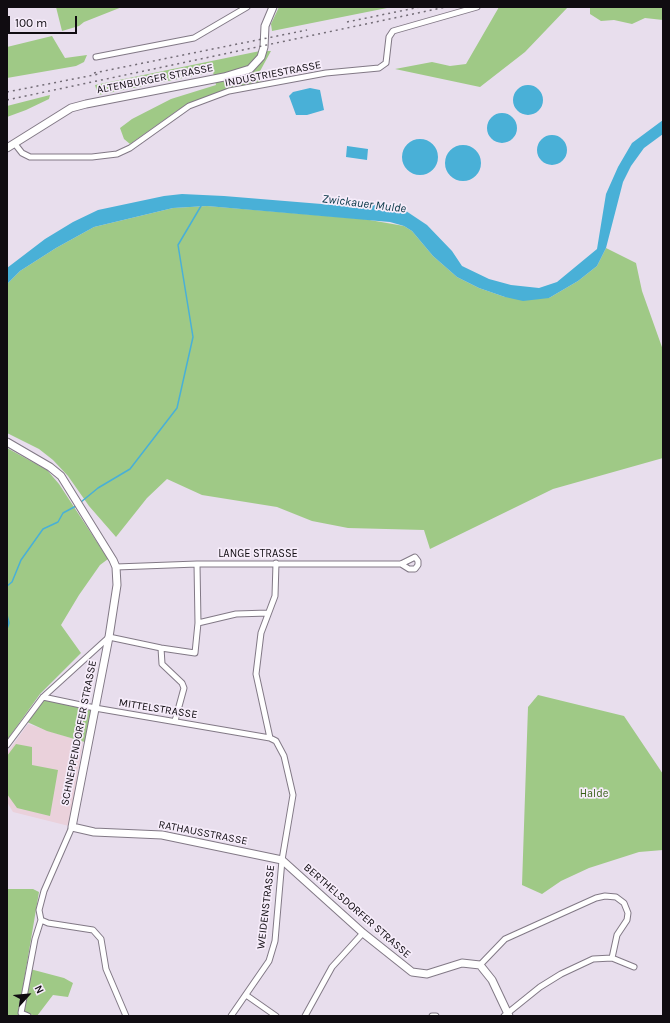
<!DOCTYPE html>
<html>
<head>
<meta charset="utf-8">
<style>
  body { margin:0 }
  #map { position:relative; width:670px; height:1023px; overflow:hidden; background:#e8deed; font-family:Karla,sans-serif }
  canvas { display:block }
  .frame { position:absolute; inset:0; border:8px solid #100c11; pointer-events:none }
  .north { position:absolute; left:8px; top:975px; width:40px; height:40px; -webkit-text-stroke:3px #f6ecfa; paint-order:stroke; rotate:63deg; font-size:11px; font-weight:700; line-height:16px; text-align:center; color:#100c11 }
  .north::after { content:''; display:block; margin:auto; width:14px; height:18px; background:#100c11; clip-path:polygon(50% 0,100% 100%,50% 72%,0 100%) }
  .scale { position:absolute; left:8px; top:16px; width:69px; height:18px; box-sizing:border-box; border:2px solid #100c11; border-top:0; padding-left:5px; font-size:12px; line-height:14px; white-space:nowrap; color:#100c11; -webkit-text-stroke:3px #f6ecfa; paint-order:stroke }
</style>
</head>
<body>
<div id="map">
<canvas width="670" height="1023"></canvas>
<div class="frame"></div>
<div class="north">N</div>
<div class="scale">100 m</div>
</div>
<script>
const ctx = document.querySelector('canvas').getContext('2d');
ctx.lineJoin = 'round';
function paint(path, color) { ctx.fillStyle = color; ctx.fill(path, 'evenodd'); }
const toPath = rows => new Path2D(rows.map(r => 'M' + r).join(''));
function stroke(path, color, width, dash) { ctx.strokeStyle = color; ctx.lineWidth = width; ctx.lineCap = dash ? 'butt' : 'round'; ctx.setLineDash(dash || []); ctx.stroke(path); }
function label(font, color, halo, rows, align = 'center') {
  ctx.font = font + ' Karla,sans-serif'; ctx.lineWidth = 3.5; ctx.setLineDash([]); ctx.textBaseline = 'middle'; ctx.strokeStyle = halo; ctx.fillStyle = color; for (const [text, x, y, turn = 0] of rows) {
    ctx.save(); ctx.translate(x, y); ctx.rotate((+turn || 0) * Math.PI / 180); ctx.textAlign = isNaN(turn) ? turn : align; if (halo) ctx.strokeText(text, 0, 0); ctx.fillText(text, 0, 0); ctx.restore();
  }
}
const education = toPath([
  [28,724,83,742,69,826,13,812,7,802,7,753]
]);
const green = toPath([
  [56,7,122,7,84,22,79,26,62,31],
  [279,7,392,7,272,31,271,24],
  [499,7,568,7,525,52,480,87,395,69,432,62,450,66,466,64],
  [590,7,663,7,663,20,645,18,632,24,614,20,601,21,590,14],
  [52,36,65,58,87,55,84,62,76,66,7,78,7,47],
  [260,51,271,51,259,73,261,83,199,100,178,110,130,144,124,139,120,128,132,119,171,99,216,85,213,72,98,95,95,85],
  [50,95,49,99,26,110,7,117,7,106],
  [207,206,364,219,404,226,412,231,433,256,457,277,479,288,505,297,549,298,578,281,597,266,606,248,636,263,642,291,663,350,663,458,553,489,430,549,424,530,348,528,312,521,277,507,202,495,167,479,147,498,116,537,89,506,68,476,53,460,39,449,7,433,7,284,20,271,56,248,94,227,173,208],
  [7,448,47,470,59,484,108,559,100,565,79,595,61,625,81,653,40,694,7,740],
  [538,695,624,716,663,774,663,850,639,852,589,868,561,881,542,894,522,885,528,707],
  [43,697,95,708,88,743,47,731,25,721],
  [16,744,32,747,32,765,58,770,50,816,17,808,7,794,7,756],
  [7,889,33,889,39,892,18,1016,7,1016],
  [30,969,64,978,73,983,68,997,53,995,37,1016,25,1013,24,1009]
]);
const water = toPath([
  '513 100a15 15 0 1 1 30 0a15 15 0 1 1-30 0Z',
  [310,88,320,90,324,110,307,115,296,115,289,96,293,92],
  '487 128a15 15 0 1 1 30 0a15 15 0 1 1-30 0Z',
  [663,120,663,134,644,148,631,166,623,182,606,248,597,266,578,281,549,298,523,301,505,297,479,288,457,277,433,256,412,231,404,226,390,222,207,206,173,208,94,227,56,248,20,271,7,284,7,268,45,239,73,222,98,210,164,196,182,194,224,196,358,207,378,204,400,207,427,225,452,251,462,266,489,279,511,285,539,288,557,282,597,249,606,194,618,167,632,143],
  '537 150a15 15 0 1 1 30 0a15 15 0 1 1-30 0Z',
  '402 157a18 18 0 1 1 36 0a18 18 0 1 1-36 0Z',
  '445 163a18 18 0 1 1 36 0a18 18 0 1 1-36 0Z',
  [347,146,368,149,367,160,346,157]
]);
const stream = toPath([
  [81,502,98,488,130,469,177,408,193,337,178,245,201,206],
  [7,586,12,582,21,560,43,529,58,522,63,513,76,506],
  [7,615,9,623,7,629]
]);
const street = toPath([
  [96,57,194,38,247,7],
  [15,144,22,153,30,157,92,157,117,154,130,148,189,106,229,91,326,73,379,68,386,63,389,37,393,31,477,7],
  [116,567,197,564,401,564,415,557,418,561,418,565,415,569,409,569,401,564],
  [198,623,236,614,268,613],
  [161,648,162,664,182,683,184,688,175,721],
  [43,697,95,708,270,738],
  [7,745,43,697,109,637,161,648,195,653,198,623,197,564],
  [72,827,44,891,39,910,41,920,48,923,93,930,101,939,106,969,126,1016],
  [480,965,505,939,596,898,605,896,616,897,624,903,628,913,627,920,617,935,612,958],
  [246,995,276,1016],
  [28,1016,21,1013,35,939,41,920],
  [231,1016,269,961,275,941,282,860,293,795,284,756,276,741,270,738,256,674,261,633,275,596,276,563],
  [305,1016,332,967,363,933],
  [432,1016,436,1016],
  [504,1016,540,987,561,974,593,959,612,958,634,967]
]);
const secondary = toPath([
  [7,148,71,108,86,104,224,77,250,69,261,57,264,47,265,26,273,7],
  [7,442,50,467,61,476,113,560,116,567,117,585,109,637,72,827,94,832,162,835,282,860,363,933,412,972,427,974,462,963,480,965,492,980,509,1016]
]);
const rail = toPath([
  [347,22,420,7],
  [94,73,307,30],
  [7,92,99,74],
  [7,100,446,7]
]);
const streetNames = [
  ["INDUSTRIESTRASSE",273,74,-11],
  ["ALTENBURGER STRASSE",155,79,-11],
  ["LANGE STRASSE",258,554],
  ["MITTELSTRASSE",158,709,9],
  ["SCHNEPPENDORFER STRASSE",79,733,-79],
  ["RATHAUSSTRASSE",203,833,11],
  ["WEIDENSTRASSE",266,907,-83],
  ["BERTHELSDORFER STRASSE",357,911,41]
];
const parkNames = [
  ["Halde",594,794]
];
const waterNames = [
  ["Zwickauer Mulde",364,204,7]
];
paint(education, '#ead1db');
paint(green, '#9fc986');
paint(water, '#49b0d7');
stroke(stream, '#49b0d7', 1.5);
stroke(street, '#827986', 7);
stroke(secondary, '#827986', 9);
stroke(street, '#fff', 5);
stroke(secondary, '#fff', 7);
stroke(rail, '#736c76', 1.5, [2, 4]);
label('11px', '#100c11', '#f6ecfa', streetNames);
label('11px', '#365e14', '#f6ecfa', parkNames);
label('italic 12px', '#033343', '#f6ecfa', waterNames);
</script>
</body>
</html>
